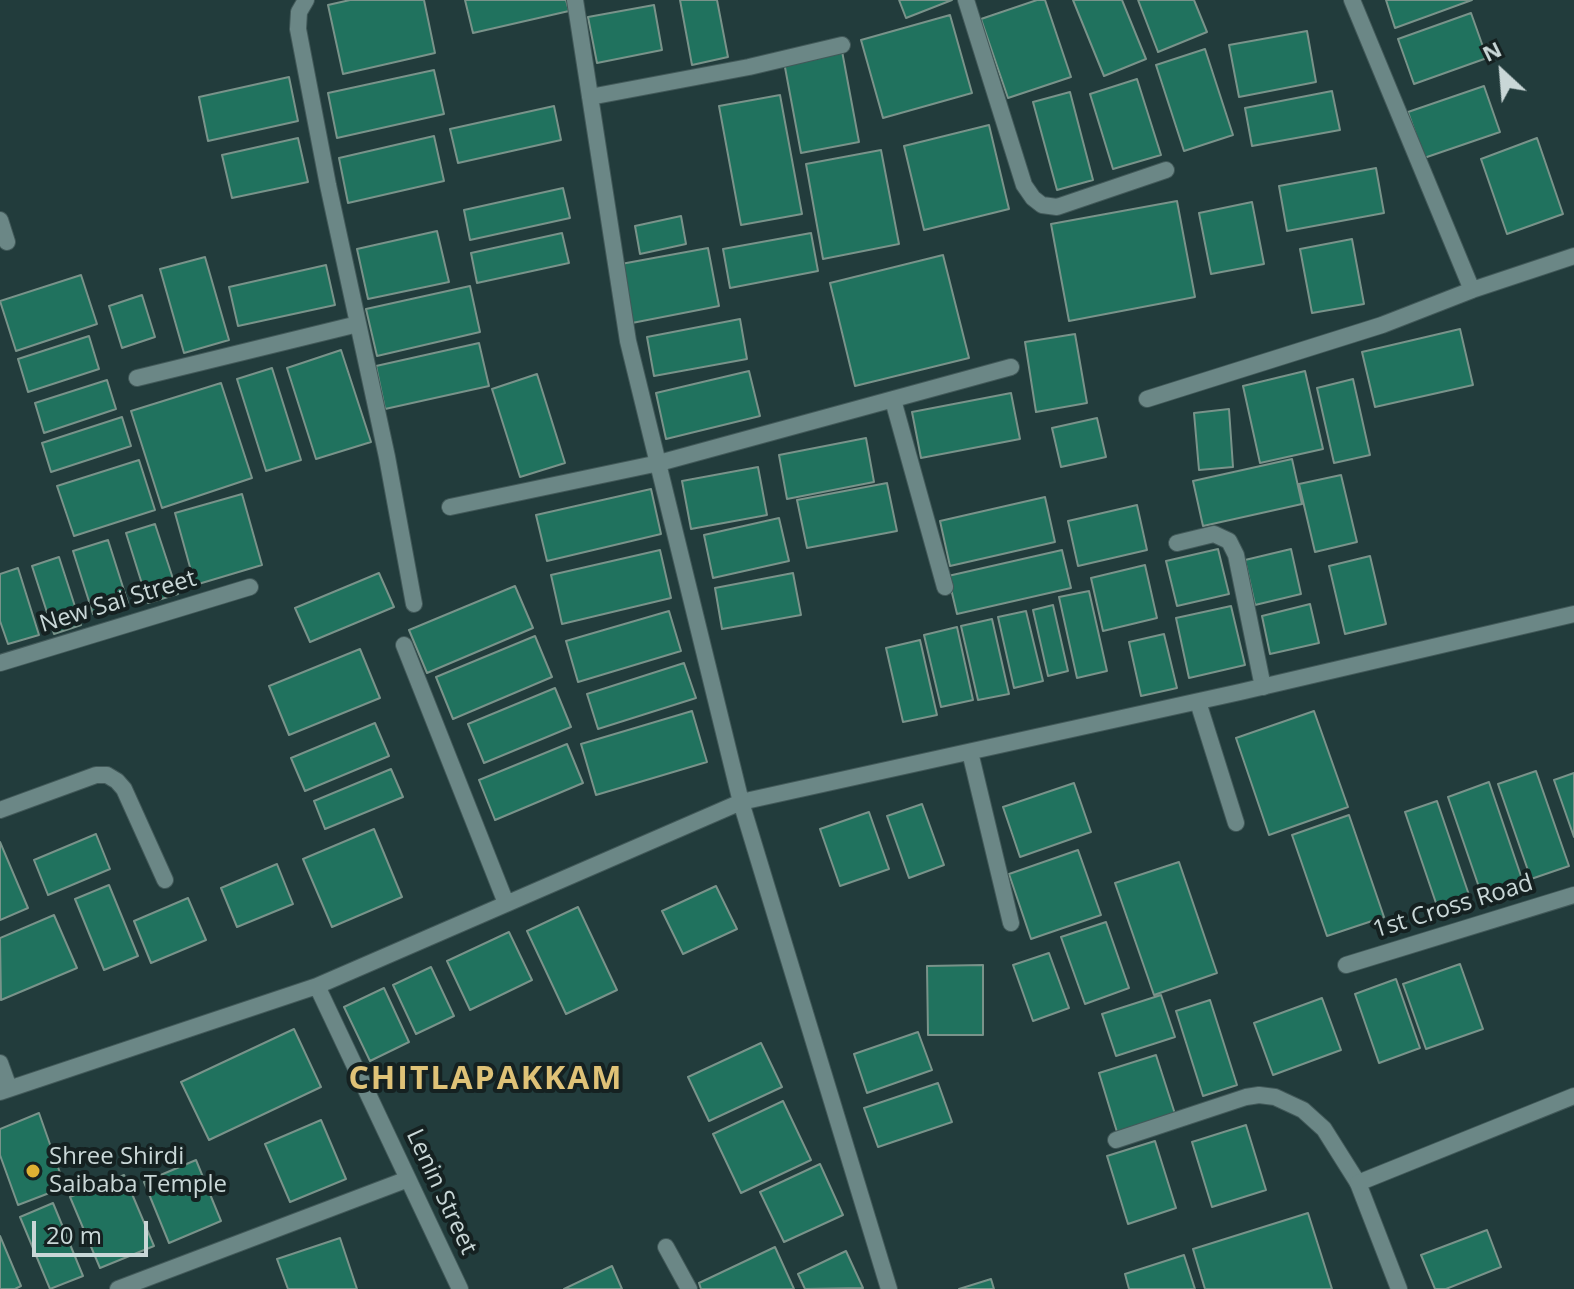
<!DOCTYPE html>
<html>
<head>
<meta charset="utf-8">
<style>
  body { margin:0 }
  #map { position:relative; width:1574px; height:1289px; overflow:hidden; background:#223c3c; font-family:"Open Sans",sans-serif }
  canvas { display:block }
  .north { position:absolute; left:1462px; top:32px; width:80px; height:80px; -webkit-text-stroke:6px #152121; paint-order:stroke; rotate:334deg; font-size:22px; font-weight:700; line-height:32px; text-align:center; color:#c9d7d7 }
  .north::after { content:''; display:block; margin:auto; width:28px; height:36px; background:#c9d7d7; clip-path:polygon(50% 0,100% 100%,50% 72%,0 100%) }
  .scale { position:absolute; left:32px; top:1221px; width:116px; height:36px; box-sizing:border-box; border:4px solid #c9d7d7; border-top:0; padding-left:10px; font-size:24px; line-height:28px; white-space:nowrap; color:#c9d7d7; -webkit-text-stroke:6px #152121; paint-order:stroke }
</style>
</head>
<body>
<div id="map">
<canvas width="1574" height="1289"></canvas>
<div class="north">N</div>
<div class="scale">20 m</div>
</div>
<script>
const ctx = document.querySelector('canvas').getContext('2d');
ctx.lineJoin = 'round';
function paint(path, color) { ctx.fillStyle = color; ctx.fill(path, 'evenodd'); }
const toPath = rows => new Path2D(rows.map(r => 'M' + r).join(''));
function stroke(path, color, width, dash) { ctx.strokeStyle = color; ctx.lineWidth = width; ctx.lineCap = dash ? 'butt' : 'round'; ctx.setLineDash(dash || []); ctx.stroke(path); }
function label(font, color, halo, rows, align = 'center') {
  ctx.font = font + ' "Open Sans",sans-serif'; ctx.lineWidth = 8; ctx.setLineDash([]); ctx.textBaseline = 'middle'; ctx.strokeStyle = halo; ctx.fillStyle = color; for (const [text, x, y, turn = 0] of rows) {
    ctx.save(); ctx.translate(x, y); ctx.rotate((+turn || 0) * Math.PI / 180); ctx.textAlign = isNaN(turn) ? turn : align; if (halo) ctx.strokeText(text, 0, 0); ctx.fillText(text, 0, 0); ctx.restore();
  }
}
const building = toPath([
  [350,0,424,0,435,53,343,74,328,5,350,0],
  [465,0,566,0,569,11,473,33,465,0],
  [680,0,717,0,728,57,692,65,680,0],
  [899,0,952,0,906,18,899,0],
  [1037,0,1045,0,1071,77,1008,98,981,19,1037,0],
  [1073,0,1122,0,1146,59,1104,76,1073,0],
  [1138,0,1194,0,1207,32,1158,52,1138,0],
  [1386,0,1472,0,1395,28,1386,0],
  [654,5,662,50,597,63,588,17,654,5],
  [1471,13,1487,58,1414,84,1398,39,1471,13],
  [950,15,972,93,883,118,861,40,950,15],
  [1307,31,1316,82,1239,97,1229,45,1307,31],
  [1205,49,1233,135,1184,151,1156,65,1205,49],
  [842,51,859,142,801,153,784,62,842,51],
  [434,70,444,114,337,138,328,93,434,70],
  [289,77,298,121,208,141,199,97,289,77],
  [1137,79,1161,155,1113,169,1090,94,1137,79],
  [1484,86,1500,132,1424,158,1408,112,1484,86],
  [1332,91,1340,130,1252,146,1245,108,1332,91],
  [1070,92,1093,180,1057,190,1033,102,1070,92],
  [780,95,802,214,741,225,719,106,780,95],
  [554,106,561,140,458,163,450,129,554,106],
  [989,125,1009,209,924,230,904,146,989,125],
  [434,136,444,181,348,203,339,158,434,136],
  [298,138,308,182,232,198,222,155,298,138],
  [1537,138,1563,214,1507,234,1481,159,1537,138],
  [881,150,899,244,823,259,806,164,881,150],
  [1376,168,1384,213,1287,231,1279,186,1376,168],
  [563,188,570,218,470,240,464,210,563,188],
  [1177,201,1195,297,1069,321,1051,224,1177,201],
  [1252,202,1264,264,1211,274,1199,213,1252,202],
  [681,216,686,244,640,254,635,226,681,216],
  [437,231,449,282,368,299,357,249,437,231],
  [562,233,569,263,477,283,471,253,562,233],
  [811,233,818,271,730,288,723,249,811,233],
  [1352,239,1364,304,1312,313,1300,249,1352,239],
  [708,248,719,306,632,323,621,264,708,248],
  [943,255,969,358,855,386,830,283,943,255],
  [205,257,229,340,184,353,160,269,205,257],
  [326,265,335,305,238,326,229,287,326,265],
  [81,275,97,324,16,351,0,301,81,275],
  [470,286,480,332,377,356,366,309,470,286],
  [142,295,155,337,122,348,109,306,142,295],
  [740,319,747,359,654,376,647,337,740,319],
  [1460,329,1473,385,1375,407,1362,352,1460,329],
  [1075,334,1087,403,1036,412,1025,342,1075,334],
  [89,336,99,369,28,392,18,359,89,336],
  [479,343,489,386,385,409,376,366,479,343],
  [341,350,371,442,316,459,287,368,341,350],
  [272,368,301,460,266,471,237,379,272,368],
  [749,371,760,416,666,439,656,393,749,371],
  [1305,371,1323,449,1260,463,1243,386,1305,371],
  [537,374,565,463,520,477,492,389,537,374],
  [1353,379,1370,455,1334,463,1317,388,1353,379],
  [107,380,116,409,44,433,35,403,107,380],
  [221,383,252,478,162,508,131,411,221,383],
  [1011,393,1020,439,921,458,912,412,1011,393],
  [1229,409,1233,467,1199,470,1194,413,1229,409],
  [122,417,131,446,51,472,42,443,122,417],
  [1097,418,1106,457,1061,467,1052,428,1097,418],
  [866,438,874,482,787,499,779,455,866,438],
  [1292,459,1302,504,1203,526,1193,481,1292,459],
  [139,460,155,510,74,536,57,486,139,460],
  [758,467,767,515,691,529,682,481,758,467],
  [1341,475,1357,542,1315,552,1299,484,1341,475],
  [887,483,897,531,807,548,797,500,887,483],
  [651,489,661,534,547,561,536,515,651,489],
  [242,494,262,565,195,585,175,513,242,494],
  [1045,497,1055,542,950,566,940,521,1045,497],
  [1137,505,1147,550,1078,566,1068,521,1137,505],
  [779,518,789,561,713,578,704,535,779,518],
  [155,524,178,594,148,603,126,533,155,524],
  [108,540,128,603,93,614,73,551,108,540],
  [1218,549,1229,594,1177,606,1166,561,1218,549],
  [1291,549,1301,594,1255,605,1245,560,1291,549],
  [660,550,671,598,562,624,551,575,660,550],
  [1062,550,1071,588,957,614,948,576,1062,550],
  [1370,556,1386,624,1345,634,1329,566,1370,556],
  [59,557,81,625,54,634,32,566,59,557],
  [1145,565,1157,618,1103,631,1091,578,1145,565],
  [18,568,39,635,8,644,0,621,0,574,18,568],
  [379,573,394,607,310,642,295,608,379,573],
  [793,573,801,615,722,629,715,588,793,573],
  [515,586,533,628,427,673,409,630,515,586],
  [1089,591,1107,671,1077,678,1059,597,1089,591],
  [1310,604,1319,643,1270,654,1262,616,1310,604],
  [1053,605,1068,671,1048,676,1033,610,1053,605],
  [1231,606,1245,665,1189,678,1176,618,1231,606],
  [669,611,681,651,578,682,566,641,669,611],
  [1026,611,1043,681,1014,688,998,617,1026,611],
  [992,619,1009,694,978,700,961,626,992,619],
  [957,627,973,700,941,707,924,635,957,627],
  [1164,634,1177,688,1141,696,1129,642,1164,634],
  [535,636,552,677,453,719,436,677,535,636],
  [920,640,937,715,903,722,886,648,920,640],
  [360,649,380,698,289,735,269,686,360,649],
  [684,663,696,698,598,729,587,694,684,663],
  [555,688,571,727,484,763,468,724,555,688],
  [692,711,707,762,596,795,581,744,692,711],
  [1314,711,1348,807,1269,835,1236,738,1314,711],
  [375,723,389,756,305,791,291,758,375,723],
  [567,744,583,783,495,820,479,780,567,744],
  [391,769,403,797,325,829,314,801,391,769],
  [1536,771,1569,866,1531,879,1498,784,1536,771],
  [1574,773,1574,837,1554,780,1574,773],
  [1489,782,1522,879,1481,893,1448,797,1489,782],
  [1074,783,1091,832,1020,857,1003,807,1074,783],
  [1437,801,1469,895,1437,906,1405,812,1437,801],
  [922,804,944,865,909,878,887,816,922,804],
  [869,812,889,869,840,886,820,829,869,812],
  [1349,815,1384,917,1327,936,1292,835,1349,815],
  [374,829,402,897,332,927,303,859,374,829],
  [96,834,110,869,48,895,34,860,96,834],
  [0,842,28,908,0,920,0,842],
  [1078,850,1101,915,1031,939,1009,874,1078,850],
  [1179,862,1217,973,1154,995,1115,883,1179,862],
  [277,864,293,904,237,927,221,888,277,864],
  [109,885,138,956,104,970,75,899,109,885],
  [716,886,737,929,683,954,662,911,716,886],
  [188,898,206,940,151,963,134,921,188,898],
  [578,907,617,990,566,1014,527,931,578,907],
  [54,915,77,968,1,1000,0,938,54,915],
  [1106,922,1129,988,1085,1004,1061,937,1106,922],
  [509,932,532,980,470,1010,447,961,509,932],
  [1049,953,1069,1008,1033,1021,1013,965,1049,953],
  [1460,964,1483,1029,1426,1049,1403,984,1460,964],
  [983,965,983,1035,928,1035,927,966,983,965],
  [431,967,454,1016,416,1034,393,985,431,967],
  [1396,979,1420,1048,1379,1063,1355,994,1396,979],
  [384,988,409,1042,370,1061,344,1007,384,988],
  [1161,995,1175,1037,1116,1056,1102,1014,1161,995],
  [1322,998,1341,1050,1273,1075,1254,1023,1322,998],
  [1210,1000,1237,1085,1203,1096,1176,1011,1210,1000],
  [294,1029,321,1087,209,1140,181,1082,294,1029],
  [918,1032,932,1070,867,1093,854,1054,918,1032],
  [761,1043,782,1087,709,1121,688,1077,761,1043],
  [1156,1055,1175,1114,1117,1132,1099,1073,1156,1055],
  [938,1083,952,1122,878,1147,864,1108,938,1083],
  [783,1101,811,1160,741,1193,713,1134,783,1101],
  [39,1113,65,1187,18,1205,0,1155,0,1129,39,1113],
  [321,1120,346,1179,290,1202,265,1144,321,1120],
  [1246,1125,1266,1190,1212,1207,1192,1142,1246,1125],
  [1155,1141,1176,1208,1128,1224,1107,1156,1155,1141],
  [196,1160,221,1221,169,1243,144,1182,196,1160],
  [820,1164,843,1215,784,1242,760,1192,820,1164],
  [124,1175,154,1246,100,1268,70,1197,124,1175],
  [53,1203,83,1276,50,1289,20,1217,53,1203],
  [1308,1213,1332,1289,1205,1289,1193,1249,1308,1213],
  [1487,1230,1501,1267,1446,1289,1435,1289,1421,1255,1487,1230],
  [0,1236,21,1286,15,1289,0,1289,0,1236],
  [340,1238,357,1289,288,1289,277,1259,340,1238],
  [775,1247,794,1289,701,1289,699,1283,775,1247],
  [846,1251,863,1288,805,1289,798,1274,846,1251],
  [1184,1255,1195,1289,1129,1289,1125,1274,1184,1255],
  [612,1266,622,1289,564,1289,612,1266],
  [991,1279,994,1289,959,1289,991,1279]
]);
const service = toPath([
  [1177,543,1214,534,1229,541,1236,555,1263,687]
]);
const minor = toPath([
  [306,0,299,12,298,29,328,185,387,457,414,604],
  [575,0,628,341,741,802,889,1289],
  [966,0,1024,185,1033,198,1042,205,1057,207,1166,170],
  [1352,0,1472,290],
  [590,97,749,67,842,45],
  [0,220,7,242],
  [137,378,358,324],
  [1147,399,1382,325,1472,290,1574,256],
  [893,400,945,587],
  [450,507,659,463,1011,367],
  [404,645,506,903],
  [0,663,250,587],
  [1198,702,1236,823],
  [970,752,1011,923],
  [0,810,96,775,107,775,117,781,124,789,165,880],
  [1346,965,1574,895],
  [317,986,460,1289],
  [0,1063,9,1088],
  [0,1092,317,986,741,802,1240,692,1574,614],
  [1116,1140,1246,1097,1259,1095,1275,1097,1303,1110,1324,1129,1358,1183],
  [666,1247,689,1289],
  [118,1289,408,1179]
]);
const tertiary = toPath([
  [1399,1289,1358,1183,1574,1096]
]);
const markers = [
  [33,1171,8,"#ddb133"]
];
const streetNames = [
  ["New Sai Street",118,602,-17],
  ["1st Cross Road",1453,907,-17],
  ["Lenin Street",441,1192,65]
];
const poiNames = [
  ["Shree Shirdi",49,1157],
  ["Saibaba Temple",49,1185]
];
const districtNames = [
  ["CHITLAPAKKAM",486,1080]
];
paint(building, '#20725e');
stroke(building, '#79938a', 2);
stroke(service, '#425959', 18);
stroke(minor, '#425959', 18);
stroke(tertiary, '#425959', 18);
stroke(service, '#6b8786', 16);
stroke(minor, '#6b8786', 16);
stroke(tertiary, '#6b8786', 16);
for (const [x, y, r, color] of markers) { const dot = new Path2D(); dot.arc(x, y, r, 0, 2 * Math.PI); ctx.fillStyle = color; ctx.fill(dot); stroke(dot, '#152121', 3); }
label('24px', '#c9d7d7', '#152121', streetNames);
label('24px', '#c9d7d7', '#152121', poiNames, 'left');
ctx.letterSpacing = '2px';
label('bold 32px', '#dfc277', '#152121', districtNames);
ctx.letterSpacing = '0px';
</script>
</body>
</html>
